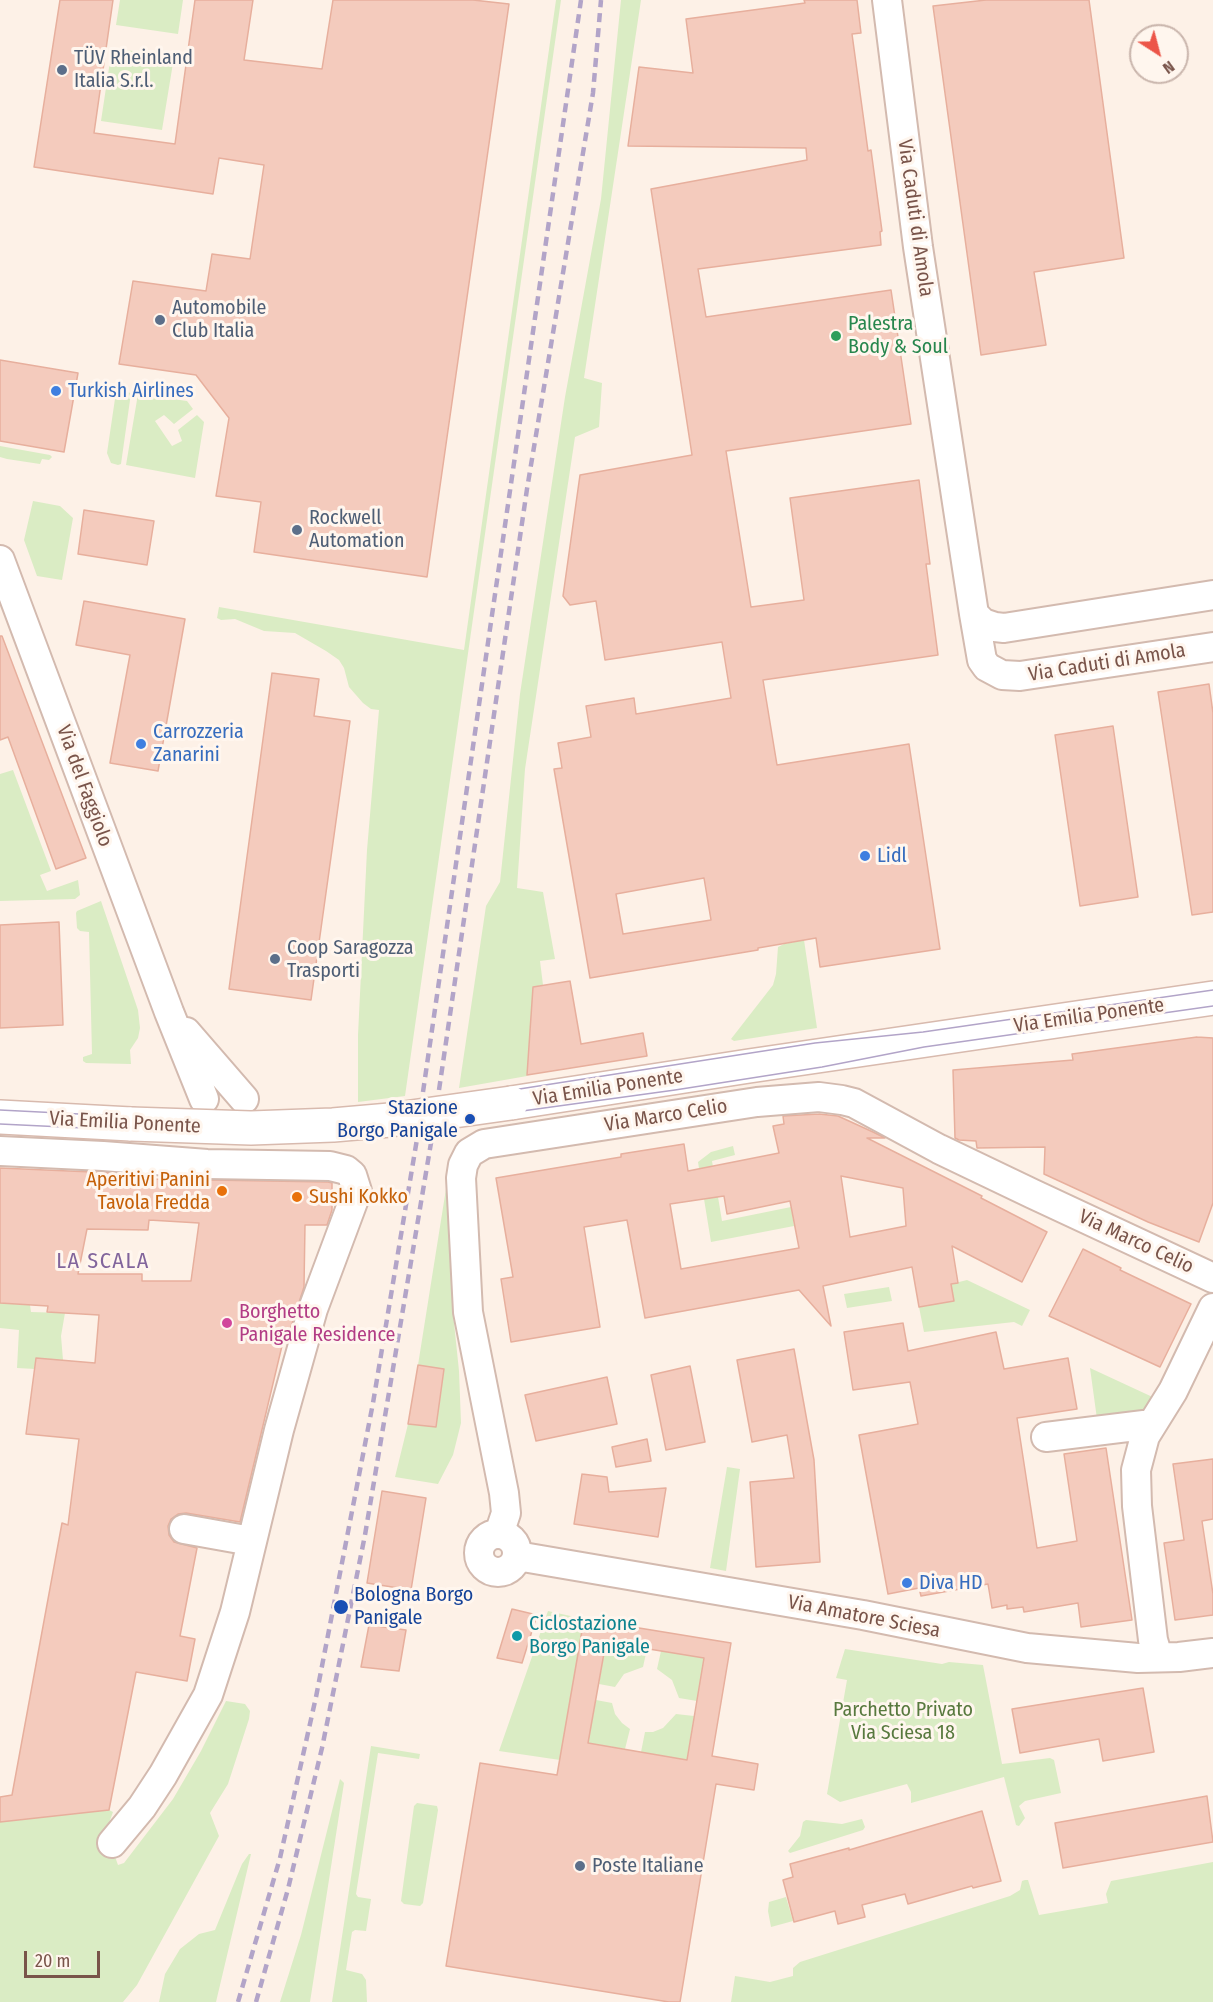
<!DOCTYPE html>
<html>
<head>
<meta charset="utf-8">
<style>
  body { margin:0 }
  #map { position:relative; width:1213px; height:2002px; overflow:hidden; background:#fdf1e7; font-family:"Fira Sans Condensed",sans-serif }
  canvas { display:block }
  .north { position:absolute; left:1129px; top:24px; width:60px; height:60px; box-sizing:border-box; background:#fff6ee; border:2px solid #c9b5ac; border-radius:50%; rotate:144deg; font-size:16px; font-weight:700; line-height:24px; text-align:center; color:#79544a }
  .north::after { content:''; display:block; margin:auto; width:21px; height:27px; background:#ec5548; clip-path:polygon(50% 0,100% 100%,50% 72%,0 100%) }
  .scale { position:absolute; left:24px; top:1951px; width:76px; height:27px; box-sizing:border-box; border:3px solid #79544a; border-top:0; padding-left:8px; font-size:18px; line-height:21px; white-space:nowrap; color:#79544a; -webkit-text-stroke:4px #fff6ee; paint-order:stroke }
</style>
</head>
<body>
<div id="map">
<canvas width="1213" height="2002"></canvas>
<div class="north">N</div>
<div class="scale">20 m</div>
</div>
<script>
const ctx = document.querySelector('canvas').getContext('2d');
ctx.lineJoin = 'round';
function paint(path, color) { ctx.fillStyle = color; ctx.fill(path, 'evenodd'); }
const toPath = rows => new Path2D(rows.map(r => 'M' + r).join(''));
function stroke(path, color, width, dash) { ctx.strokeStyle = color; ctx.lineWidth = width; ctx.lineCap = dash ? 'butt' : 'round'; ctx.setLineDash(dash || []); ctx.stroke(path); }
function label(font, color, halo, rows, align = 'center') {
  ctx.font = font + ' "Fira Sans Condensed",sans-serif'; ctx.lineWidth = 6; ctx.setLineDash([]); ctx.textBaseline = 'middle'; ctx.strokeStyle = halo; ctx.fillStyle = color; for (const [text, x, y, turn = 0] of rows) {
    ctx.save(); ctx.translate(x, y); ctx.rotate((+turn || 0) * Math.PI / 180); ctx.textAlign = isNaN(turn) ? turn : align; if (halo) ctx.strokeText(text, 0, 0); ctx.fillText(text, 0, 0); ctx.restore();
  }
}
const green = toPath([
  [120,0,183,0,178,34,116,25],
  [556,0,561,0,405,1096,358,1102,358,1035,367,850,379,710,371,709,363,703,349,687,344,668,339,660,326,651,295,633,264,631,235,619,221,620,217,618,219,607,464,650],
  [621,0,641,0,584,378,602,383,599,427,575,437,525,769,517,888,543,892,555,959,540,961,543,985,533,987,527,1076,459,1088,486,906,500,882,520,694,565,397,601,199],
  [112,48,174,57,162,130,101,121],
  [118,390,131,393,121,464,118,465,111,463,107,453,116,392],
  [138,394,187,401,193,409,174,424,164,415,155,421,172,446,182,441,178,430,197,415,204,422,195,478,126,465],
  [0,446,50,455,52,457,49,460,42,459,40,464,7,459,0,457],
  [33,501,60,506,73,518,62,580,37,576,24,540],
  [13,770,51,871,40,875,47,891,78,880,80,895,75,899,0,901,0,774],
  [101,901,138,1010,140,1028,138,1038,130,1050,131,1064,86,1063,83,1061,83,1057,92,1054,89,932,80,931,77,928,76,913,77,911],
  [804,940,817,1028,734,1041,731,1039,773,985,776,974,778,947,784,944],
  [733,1146,735,1155,712,1161,722,1221,791,1207,794,1226,711,1242,698,1162,711,1152],
  [449,1170,453,1313,459,1371,461,1423,453,1455,438,1484,395,1477,408,1424,436,1426,444,1369,418,1365],
  [967,1280,1030,1310,1022,1326,1014,1322,924,1332,919,1307,954,1301,951,1284],
  [889,1287,892,1301,847,1308,844,1294],
  [0,1303,30,1305,31,1312,65,1313,61,1336,63,1360,36,1358,35,1369,17,1368,19,1330,0,1328],
  [1090,1368,1159,1400,1150,1410,1097,1419],
  [727,1467,740,1469,726,1571,710,1568],
  [548,1611,584,1619,560,1760,499,1751],
  [606,1642,647,1649,643,1667,624,1674,615,1687,599,1684],
  [845,1649,942,1664,949,1662,983,1665,1002,1764,1050,1758,1054,1760,1061,1793,1025,1801,1019,1806,1025,1818,1019,1826,1016,1825,1004,1777,911,1803,911,1792,907,1784,840,1802,827,1794,847,1680,836,1678],
  [661,1651,704,1658,697,1701,679,1698,672,1680,657,1669],
  [596,1700,612,1703,615,1714,622,1723,630,1729,625,1749,588,1743],
  [226,1701,245,1704,250,1711,249,1719,228,1784,210,1813,219,1836,137,1985,123,2002,0,2002,0,1822,109,1810,113,1812,106,1831,118,1865,124,1863,173,1799,201,1751],
  [676,1714,694,1716,687,1760,641,1752,645,1732,653,1732,663,1728],
  [371,1746,420,1754,419,1759,378,1753,356,1894,358,1897,371,1899,366,1931,355,1930,352,1932,346,1970,362,1974,366,1980,367,2002,332,2002],
  [340,1779,344,1783,310,2002,280,2002,301,1935],
  [417,1803,437,1806,438,1810,423,1903,420,1906,404,1904,401,1901,414,1806],
  [862,1819,865,1827,863,1830,790,1853,788,1851,800,1836,803,1822,806,1820,842,1824],
  [249,1854,251,1854,216,2002,159,2002,165,1974,180,1949,199,1934,215,1930,242,1864],
  [1213,1862,1213,2002,731,2002,735,1976,770,1982,793,1976,793,1968,800,1962,1010,1896,1020,1890,1022,1881,1025,1880,1028,1880,1039,1915,1108,1903,1106,1894,1111,1881],
  [786,1897,793,1921,771,1927,768,1911,769,1902]
]);
const building = toPath([
  [60,0,113,0,94,133,175,144,195,0,253,0,244,60,322,69,333,0,473,0,509,4,427,577,254,552,261,502,216,496,229,418,196,375,119,364,133,281,206,291,212,254,250,259,264,165,219,158,213,194,34,167,60,0],
  [804,0,857,0,861,33,852,34,868,151,871,150,882,231,880,232,881,245,698,269,706,317,891,290,911,424,726,451,751,607,804,600,790,498,919,480,930,564,926,564,938,655,763,680,777,765,909,744,940,949,820,967,816,938,758,948,758,950,590,978,554,769,562,768,558,743,591,737,586,706,634,698,636,714,731,698,722,642,605,660,596,601,570,605,563,596,580,475,692,455,651,189,807,160,806,148,628,146,639,67,693,73,686,19,805,3,804,0],
  [704,878,711,920,623,934,616,894,704,878],
  [986,0,1089,0,1124,258,1034,272,1046,345,981,355,933,6,986,0],
  [0,360,78,373,64,452,0,441,0,360],
  [84,510,154,521,147,565,78,554,84,510],
  [84,601,185,619,158,771,110,763,130,655,76,645,84,601],
  [0,636,2,636,86,858,56,869,8,737,0,740,0,636],
  [272,673,319,679,314,716,350,721,311,1000,229,989,272,673],
  [1209,684,1213,713,1213,912,1192,915,1158,692,1209,684],
  [1113,726,1138,897,1080,906,1055,735,1113,726],
  [59,922,63,1025,0,1028,0,925,59,922],
  [570,981,581,1044,643,1033,647,1056,527,1075,533,987,570,981],
  [1197,1037,1213,1038,1213,1203,1199,1242,1148,1222,1044,1174,1045,1147,977,1148,976,1141,959,1140,955,1138,953,1070,1073,1060,1072,1054,1197,1037],
  [819,1114,838,1116,873,1132,885,1138,867,1138,982,1196,981,1198,1047,1232,1022,1282,952,1246,958,1283,951,1284,954,1301,919,1307,912,1267,823,1286,831,1326,799,1290,645,1318,627,1220,584,1227,600,1327,511,1342,501,1279,513,1277,496,1178,621,1157,621,1154,684,1144,688,1171,779,1153,773,1126,784,1124,783,1116,819,1114],
  [841,1176,903,1188,906,1226,850,1237,841,1176],
  [724,1196,727,1214,790,1201,799,1248,681,1269,670,1204,724,1196],
  [0,1168,115,1173,149,1176,149,1179,328,1182,332,1183,332,1210,327,1225,305,1225,304,1287,290,1330,286,1329,240,1522,186,1513,178,1514,171,1519,168,1526,169,1535,174,1542,197,1548,180,1636,195,1639,187,1681,136,1672,109,1810,0,1822,0,1797,12,1795,62,1523,68,1525,79,1439,26,1434,36,1358,95,1363,99,1315,47,1312,48,1306,0,1303,0,1168],
  [149,1220,199,1223,191,1281,142,1281,142,1274,78,1274,87,1229,148,1230,149,1220],
  [1083,1249,1121,1268,1120,1270,1191,1304,1160,1367,1049,1316,1083,1249],
  [903,1323,908,1351,996,1332,1004,1369,1068,1358,1077,1409,1017,1418,1037,1548,1077,1541,1064,1454,1106,1448,1132,1620,1081,1627,1078,1603,1024,1612,1023,1607,1007,1609,1007,1605,992,1608,988,1584,921,1596,919,1588,888,1594,859,1435,918,1424,910,1382,853,1390,844,1332,903,1323],
  [794,1349,814,1460,820,1562,756,1567,750,1482,794,1478,787,1435,752,1442,737,1360,794,1349],
  [418,1365,444,1369,436,1427,408,1424,418,1365],
  [690,1366,705,1442,666,1450,651,1375,690,1366],
  [607,1377,617,1424,536,1441,525,1395,607,1377],
  [647,1439,651,1461,616,1467,612,1447,647,1439],
  [1213,1459,1213,1519,1202,1521,1213,1594,1213,1615,1175,1620,1164,1543,1184,1540,1173,1464,1213,1459],
  [582,1474,607,1477,609,1492,666,1488,658,1537,574,1524,582,1474],
  [382,1491,426,1498,411,1590,367,1583,382,1491],
  [512,1609,537,1615,522,1663,497,1658,512,1609],
  [584,1619,731,1643,712,1756,758,1764,754,1790,716,1784,680,2002,669,2002,446,1966,480,1763,557,1775,584,1619],
  [606,1642,704,1658,687,1760,588,1743,606,1642],
  [369,1625,406,1630,399,1671,361,1667,369,1625],
  [1143,1688,1154,1752,1103,1761,1099,1739,1020,1753,1012,1709,1143,1688],
  [1207,1796,1213,1842,1063,1868,1055,1823,1207,1796],
  [982,1811,1001,1881,973,1888,972,1886,908,1904,905,1894,862,1905,865,1917,838,1924,835,1911,794,1922,783,1880,793,1877,790,1864,849,1848,849,1850,982,1811]
]);
const street = toPath([
  [887,0,918,247,974,614,982,660,987,667,1002,675,1020,676,1213,647],
  [0,560,169,1012,204,1099],
  [974,614,983,623,995,627,1004,628,1213,595],
  [186,1032,244,1099],
  [0,1151,103,1156,207,1164,330,1166,346,1170,352,1175,357,1191,313,1309,279,1430,235,1612,208,1695,163,1775,142,1807,112,1843],
  [1046,1437,1152,1424],
  [184,1529,251,1541],
  '479 1553a19 19 0 1 1 38 0a19 19 0 1 1-38 0Z',
  [499,1534,506,1513,504,1493,468,1312,461,1178,463,1165,469,1153,484,1144,757,1102,819,1097,842,1100,854,1103,939,1149,1033,1194,1213,1278],
  [517,1556,863,1615,1027,1648,1138,1658,1179,1657,1213,1653],
  [1158,1657,1153,1640,1137,1506,1136,1470,1145,1436,1173,1391,1213,1308]
]);
const secondary = toPath([
  [511,1103,749,1066,1213,998],
  [0,1117,131,1124]
]);
const tram = toPath([
  [0,1110,198,1120,253,1122,301,1119,378,1111,815,1043,923,1032,1213,990],
  [0,1124,253,1136,324,1135,384,1130,675,1090,822,1067,924,1047,1213,1006]
]);
const rail = toPath([
  [439,1090,527,489,593,93,601,0],
  [423,1092,581,0],
  [238,2002,280,1858,316,1697,373,1403,417,1139],
  [256,2002,288,1889,322,1748,365,1535,432,1137]
]);
const secondaryBridge = toPath([
  [131,1124,251,1128,333,1125,390,1120,511,1103]
]);
const markers = [
  [62,70,6,"#5c6f8a"],
  [160,320,6,"#5c6f8a"],
  [836,336,6,"#2e9e5b"],
  [56,391,6,"#3f7fe0"],
  [297,530,6,"#5c6f8a"],
  [141,744,6,"#3f7fe0"],
  [865,856,6,"#3f7fe0"],
  [275,959,6,"#5c6f8a"],
  [470,1119,6,"#1a4fb4"],
  [222,1191,6,"#e8710a"],
  [297,1197,6,"#e8710a"],
  [227,1323,6,"#d1479c"],
  [907,1583,6,"#3f7fe0"],
  [341,1607,8,"#1a4fb4"],
  [517,1636,6,"#0f9aa8"],
  [580,1866,6,"#5c6f8a"]
];
const serviceNames = [
  ["TÜV Rheinland",74,58],
  ["Italia S.r.l.",74,81],
  ["Automobile",172,308],
  ["Club Italia",172,331],
  ["Rockwell",309,518],
  ["Automation",309,541],
  ["Coop Saragozza",287,948],
  ["Trasporti",287,971],
  ["Poste Italiane",592,1866]
];
const streetNames = [
  ["Via Caduti di Amola",915,218,82],
  ["Via Caduti di Amola",1107,663,-9],
  ["Via del Faggiolo",84,786,70],
  ["Via Emilia Ponente",1089,1016,-8],
  ["Via Emilia Ponente",608,1088,-9],
  ["Via Marco Celio",666,1116,-9],
  ["Via Emilia Ponente",125,1123,3],
  ["Via Marco Celio",1136,1242,25],
  ["Via Amatore Sciesa",864,1617,11]
];
const leisureNames = [
  ["Palestra",848,324],
  ["Body & Soul",848,347]
];
const shopNames = [
  ["Turkish Airlines",68,391],
  ["Carrozzeria",153,732],
  ["Zanarini",153,755],
  ["Lidl",877,856],
  ["Diva HD",919,1583]
];
const transitNames = [
  ["Stazione",458,1108],
  ["Borgo Panigale",458,1131],
  ["Bologna Borgo",354,1595,"left"],
  ["Panigale",354,1618,"left"]
];
const foodNames = [
  ["Aperitivi Panini",210,1180],
  ["Tavola Fredda",210,1203],
  ["Sushi Kokko",309,1197,"left"]
];
const hotelNames = [
  ["Borghetto",239,1312],
  ["Panigale Residence",239,1335]
];
const cultureNames = [
  ["Ciclostazione",529,1624],
  ["Borgo Panigale",529,1647]
];
const parkNames = [
  ["Parchetto Privato",903,1710],
  ["Via Sciesa 18",903,1733]
];
const quarterNames = [
  ["LA SCALA",103,1262]
];
paint(green, '#daecc4');
paint(building, '#f4cbbd');
stroke(building, '#e7af9d', 1.5);
stroke(street, '#d3baaf', 32);
stroke(secondary, '#d8baae', 36);
stroke(street, '#fff', 28);
stroke(secondary, '#fff', 33);
stroke(tram, '#b2a4c8', 1.5);
stroke(rail, '#b2a4c8', 4.5, [9, 6]);
stroke(secondaryBridge, '#d8baae', 36, []);
stroke(secondaryBridge, '#fff', 33);
for (const [x, y, r, color] of markers) { const dot = new Path2D(); dot.arc(x, y, r, 0, 2 * Math.PI); ctx.fillStyle = color; ctx.fill(dot); stroke(dot, '#fff6ee', 2); }
label('20px', '#4e5e75', '#fff6ee', serviceNames, 'left');
label('20px', '#79544a', '#fff6ee', streetNames);
label('20px', '#27864d', '#fff6ee', leisureNames, 'left');
label('20px', '#366cbe', '#fff6ee', shopNames, 'left');
label('20px', '#164399', '#fff6ee', transitNames, 'right');
label('20px', '#c56008', '#fff6ee', foodNames, 'right');
label('20px', '#b23c85', '#fff6ee', hotelNames, 'left');
label('20px', '#0d838f', '#fff6ee', cultureNames, 'left');
label('20px', '#58793e', '#fff6ee', parkNames);
ctx.letterSpacing = '1.5px';
label('22px', '#82659c', '#fff6ee', quarterNames);
ctx.letterSpacing = '0px';
</script>
</body>
</html>
